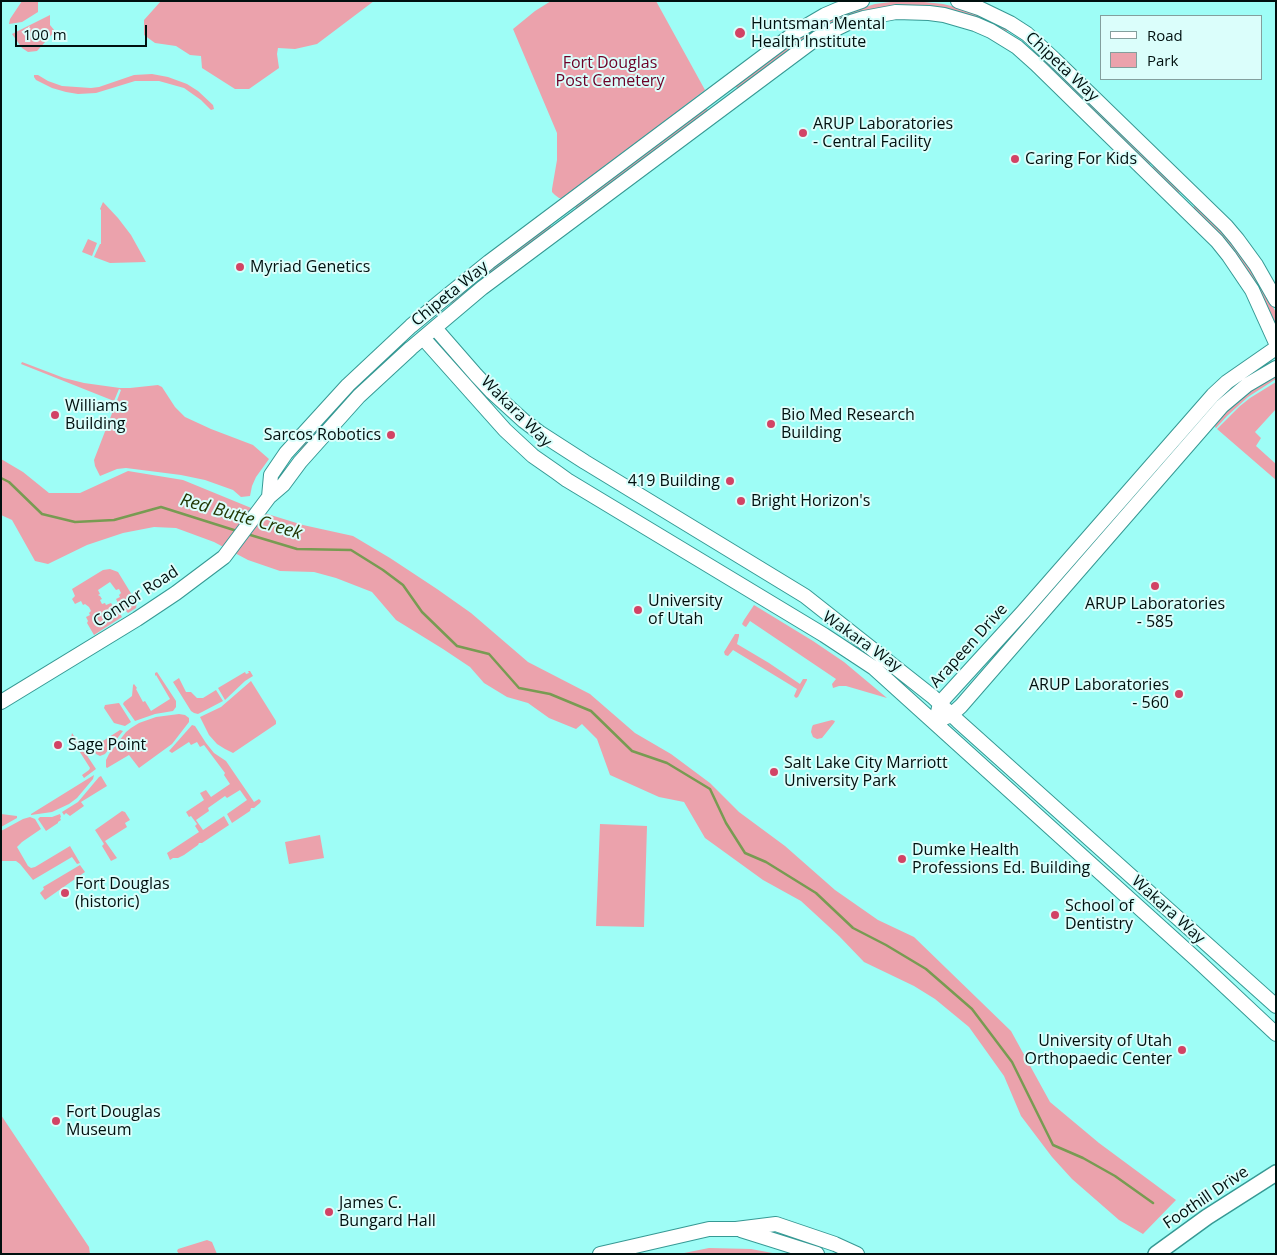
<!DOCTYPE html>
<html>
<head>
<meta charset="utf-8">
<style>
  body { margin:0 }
  #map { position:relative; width:1277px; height:1255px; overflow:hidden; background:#9efdf6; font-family:"Open Sans",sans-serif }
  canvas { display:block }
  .frame { position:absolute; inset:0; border:2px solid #00100f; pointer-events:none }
  .legend { position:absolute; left:1100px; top:15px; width:162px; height:65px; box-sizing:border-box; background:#dbfefb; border:1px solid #839f9d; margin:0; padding:6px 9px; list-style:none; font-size:15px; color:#00100f }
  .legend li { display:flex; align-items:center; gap:10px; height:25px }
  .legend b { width:25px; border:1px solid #839f9d }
  .scale { position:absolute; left:15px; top:25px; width:132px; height:22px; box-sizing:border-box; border:2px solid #00100f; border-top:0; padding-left:6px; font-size:15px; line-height:18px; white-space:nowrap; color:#00100f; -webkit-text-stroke:4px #dbfefb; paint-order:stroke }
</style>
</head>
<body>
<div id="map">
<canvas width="1277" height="1255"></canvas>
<div class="frame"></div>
<ul class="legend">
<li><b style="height:6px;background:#fff"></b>Road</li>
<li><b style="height:14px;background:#eba2ac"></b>Park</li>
</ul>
<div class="scale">100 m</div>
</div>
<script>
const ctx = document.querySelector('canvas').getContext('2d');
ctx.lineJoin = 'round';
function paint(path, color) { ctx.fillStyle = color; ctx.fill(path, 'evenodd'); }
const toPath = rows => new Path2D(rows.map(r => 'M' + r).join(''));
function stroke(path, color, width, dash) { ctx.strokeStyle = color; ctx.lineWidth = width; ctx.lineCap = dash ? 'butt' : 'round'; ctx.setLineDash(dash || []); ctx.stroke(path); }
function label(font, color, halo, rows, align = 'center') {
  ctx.font = font + ' "Open Sans",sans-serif'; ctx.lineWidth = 4; ctx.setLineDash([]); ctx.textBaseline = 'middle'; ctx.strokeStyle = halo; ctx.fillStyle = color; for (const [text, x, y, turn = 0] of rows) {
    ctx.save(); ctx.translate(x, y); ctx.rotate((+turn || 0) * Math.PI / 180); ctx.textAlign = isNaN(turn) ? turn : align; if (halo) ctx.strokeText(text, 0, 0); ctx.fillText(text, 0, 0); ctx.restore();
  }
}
const green = toPath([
  [22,1,38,1,38,12,22,22,9,24,10,19],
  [161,1,374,1,317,44,295,49,278,48,277,54,279,68,249,89,235,89,202,68,201,56,190,55,176,46,155,43,144,35,144,20],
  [551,1,656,1,705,90,565,198,559,198,555,195,552,192,552,189,557,160,557,133,513,29,535,11],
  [899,1,924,2,943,4,964,9,980,15,1008,29,1007,31,1005,33,880,9,739,89,736,87,736,85,794,41,825,22,859,9,875,4],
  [50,15,50,25,55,31,37,51,28,52,22,48,12,34],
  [1036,51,1152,161,1148,166,1034,54],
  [152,74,168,77,187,84,198,91,213,105,214,109,211,110,201,100,184,88,159,81,135,81,96,93,78,94,66,92,52,88,36,80,34,77,34,75,38,75,48,81,62,86,91,88,99,87,134,75],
  [706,108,709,111,577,209,576,209,575,205],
  [1155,165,1180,189,1180,192,1178,193,1175,192,1151,168],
  [103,202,118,218,131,235,146,262,110,263,94,257,100,244,101,244,101,210,100,209],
  [1196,205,1231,238,1263,286,1276,313,1276,323,1274,321,1267,306,1250,275,1234,253,1193,209,1194,206],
  [550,224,552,228,454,305,452,304,451,300,467,287],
  [88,239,97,243,92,256,82,252],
  [395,349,398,352,365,382,363,381,362,380],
  [22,362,64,378,84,383,120,388,130,388,158,385,162,387,175,407,185,417,211,429,253,445,269,459,256,477,252,486,250,496,241,497,233,490,205,480,181,475,126,468,117,469,100,476,95,466,94,460,121,390,119,389,114,401,21,364],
  [1275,376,1276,379,1248,397,1227,416,1216,428,1215,427,1216,423,1232,405,1253,389],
  [1276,382,1276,409,1255,432,1261,438,1256,446,1276,464,1276,480,1217,429,1240,406,1250,398],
  [348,393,352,395,302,451,300,450,300,447],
  [1,459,23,472,49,493,80,493,128,471,183,480,261,512,303,525,353,536,390,558,437,589,471,613,528,662,590,694,635,733,671,754,710,783,739,812,785,846,835,890,878,920,914,937,1011,1031,1050,1102,1099,1143,1176,1200,1143,1234,1119,1220,1072,1179,1052,1157,1021,1116,1004,1076,969,1027,935,999,914,986,864,962,839,936,801,901,763,880,705,838,684,802,659,797,610,775,597,739,582,724,576,729,549,718,528,703,507,697,484,683,470,667,443,649,396,620,372,592,336,578,314,572,280,571,248,560,214,542,176,528,154,527,123,533,87,545,48,564,35,561,12,520,1,515],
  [110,569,118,572,132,595,130,596,131,599,133,600,135,599,137,602,136,608,128,613,126,611,121,613,117,605,118,603,116,599,120,597,119,595,121,593,119,589,116,590,110,582,98,590,100,594,98,595,100,596,102,599,100,600,102,604,105,603,106,605,111,603,113,606,116,606,122,617,94,635,87,623,88,621,86,617,90,615,89,613,91,611,89,607,85,604,83,605,81,601,75,604,72,599,75,596,72,589,103,570],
  [754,605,813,641,844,662,887,698,846,686,839,686,833,688,832,684,836,679,750,621,746,627,744,626,742,624,744,620],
  [735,634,739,634,739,636,737,644,769,663,800,684,803,679,807,679,807,680,798,697,796,698,794,696,797,689,733,650,728,656,725,655,724,652],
  [248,671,250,671,253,676,245,681,225,700,218,688,245,672,246,674,249,673],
  [157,672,176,701,176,707,173,711,155,714,135,721,123,704,124,702,132,696,133,685,134,684,137,688,136,689,143,702,145,701,151,711,170,699,156,675,155,676,155,673],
  [179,678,186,692,191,692,197,698,203,698,216,690,223,701,202,712,198,714,194,713,191,711,173,682],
  [251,681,276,721,276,724,233,753,225,749,217,744,209,735,200,717,221,707],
  [119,703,131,722,125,726,114,723,104,708,105,705],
  [179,714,185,715,189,718,189,722,172,744,139,768,129,755,107,768,106,767,106,760,109,754,126,732,131,728,139,723,156,717],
  [832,720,835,721,834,723,822,738,817,739,813,737,811,732,812,727,813,725],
  [192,725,195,726,206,743,214,753,226,761,254,802,259,799,261,801,260,803,254,808,251,808,250,811,232,823,227,814,247,800,240,790,227,798,225,796,208,808,209,811,196,820,203,830,224,816,229,825,202,843,199,843,198,845,184,855,178,858,173,858,170,860,167,853,199,832,195,826,197,824,191,816,189,817,186,812,204,800,200,793,206,790,211,797,230,784,224,775,225,773,204,745,200,747,197,742,191,745,189,742,172,753,169,751],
  [120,730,123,731,105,754,100,756,96,754,92,748],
  [72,733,96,769,84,778,82,775,89,770,90,768,71,738],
  [94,775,93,779,77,798,69,804,52,812,31,815,31,814],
  [101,776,107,786,81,802,84,806,70,816,66,813,64,815,62,812,78,802,99,777],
  [122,811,125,812,130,820,125,823,127,827,105,841,117,858,111,861,102,846,104,844,95,830],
  [1,814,17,816,17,818,1,827],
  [60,814,61,817,60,818,61,820,58,822,58,823,46,831,38,819,40,817,52,817],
  [30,817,35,819,41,829,22,842,17,847,28,866,31,868,35,867,70,846,80,863,77,864,72,857,33,880,20,864,16,861,2,861,1,831,23,819],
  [600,824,647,826,644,927,596,926],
  [320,835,324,858,289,864,285,842],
  [80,865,85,872,45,900,40,893,44,889,43,887],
  [1,1115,89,1247,90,1254,1,1254],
  [207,1240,212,1242,217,1254,179,1254,177,1251,178,1249],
  [709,1248,751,1249,778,1254,679,1254]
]);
const stream = toPath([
  [1,478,9,482,42,514,75,522,114,520,161,507,237,531],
  [247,534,297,549,351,550,383,570,403,585,422,612,457,646,489,654,519,688,550,694,591,711,632,751,667,763,710,789,726,823,745,853,766,862,816,893,853,928,886,945,926,969,972,1009,1012,1062,1053,1145,1083,1158,1115,1176,1153,1203]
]);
const secondary = toPath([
  [958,1,979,8,1010,23,1027,34,1054,59,1226,226,1237,239,1256,265,1276,300],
  [435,328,476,375,491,391,524,421,540,433,585,462,805,596,933,697,958,721,1276,1006],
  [423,338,505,430,533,456,556,472,567,480,824,635,874,668,1197,960,1276,1034],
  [269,497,271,475,286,453,348,385,411,326,441,301,489,262,796,32,825,15,839,9,862,1],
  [1,702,137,619,176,593,224,557,269,497,283,485,300,462,359,396,411,348,482,288,817,38,848,23,864,18,896,12,929,13,944,15,975,24,991,31,1017,47,1036,64,1217,241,1229,256,1252,290,1276,343],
  [938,712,940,703,1023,612,1213,395,1227,382,1276,348],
  [944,718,951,715,961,706,1222,406,1247,385,1276,368],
  [741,1230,817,1254],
  [600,1254,709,1229,736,1229,776,1224,835,1244,857,1254]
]);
const primary = toPath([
  [1156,1254,1207,1217,1276,1173]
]);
const markers = [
  [740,33,6,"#d24365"],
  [803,133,5,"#d24365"],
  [1015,159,5,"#d24365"],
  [240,267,5,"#d24365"],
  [55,415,5,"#d24365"],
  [771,424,5,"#d24365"],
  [391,435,5,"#d24365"],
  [730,481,5,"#d24365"],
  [741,501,5,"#d24365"],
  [1155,586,5,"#d24365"],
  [638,610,5,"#d24365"],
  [1179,694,5,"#d24365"],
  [58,745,5,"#d24365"],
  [774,772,5,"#d24365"],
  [902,859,5,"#d24365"],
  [65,893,5,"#d24365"],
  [1055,915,5,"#d24365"],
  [1182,1050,5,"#d24365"],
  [56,1121,5,"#d24365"],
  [329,1212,5,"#d24365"]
];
const poiNames = [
  ["Huntsman Mental",751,24],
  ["Health Institute",751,42],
  ["ARUP Laboratories",813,124],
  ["- Central Facility",813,142],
  ["Caring For Kids",1025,159],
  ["Myriad Genetics",250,267],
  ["Williams",65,406],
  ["Building",65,424],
  ["Bio Med Research",781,415],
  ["Building",781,433],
  ["Sarcos Robotics",381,435,"right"],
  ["419 Building",720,481,"right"],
  ["Bright Horizon's",751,501],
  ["University",648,601],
  ["of Utah",648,619],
  ["ARUP Laboratories",1155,604,"center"],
  ["- 585",1155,622,"center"],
  ["ARUP Laboratories",1169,685,"right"],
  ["- 560",1169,703,"right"],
  ["Sage Point",68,745],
  ["Salt Lake City Marriott",784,763],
  ["University Park",784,781],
  ["Dumke Health",912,850],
  ["Professions Ed. Building",912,868],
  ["Fort Douglas",75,884],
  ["(historic)",75,902],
  ["School of",1065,906],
  ["Dentistry",1065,924],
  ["University of Utah",1172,1041,"right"],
  ["Orthopaedic Center",1172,1059,"right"],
  ["Fort Douglas",66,1112],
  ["Museum",66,1130],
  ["James C.",339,1203],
  ["Bungard Hall",339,1221]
];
const parkNames = [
  ["Fort Douglas",610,63],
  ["Post Cemetery",610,81]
];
const streetNames = [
  ["Chipeta Way",1062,67,43],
  ["Chipeta Way",450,294,-39],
  ["Wakara Way",516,412,45],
  ["Connor Road",136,597,-33],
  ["Wakara Way",862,642,35],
  ["Arapeen Drive",969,646,-48],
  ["Wakara Way",1168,910,42],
  ["Foothill Drive",1206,1198,-34]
];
const waterNames = [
  ["Red Butte Creek",241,517,16]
];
paint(green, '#eba2ac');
stroke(stream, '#789b52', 2.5);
stroke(secondary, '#369994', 16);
stroke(primary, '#369994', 18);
stroke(secondary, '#fff', 14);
stroke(primary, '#fff', 15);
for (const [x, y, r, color] of markers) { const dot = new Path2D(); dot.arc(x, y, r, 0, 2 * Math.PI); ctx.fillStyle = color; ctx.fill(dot); stroke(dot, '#dbfefb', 2); }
label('16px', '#00100f', '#dbfefb', poiNames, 'left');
label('16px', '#6d0027', '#dbfefb', parkNames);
label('16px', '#00100f', '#dbfefb', streetNames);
label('italic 18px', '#1f3500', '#dbfefb', waterNames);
</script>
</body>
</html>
